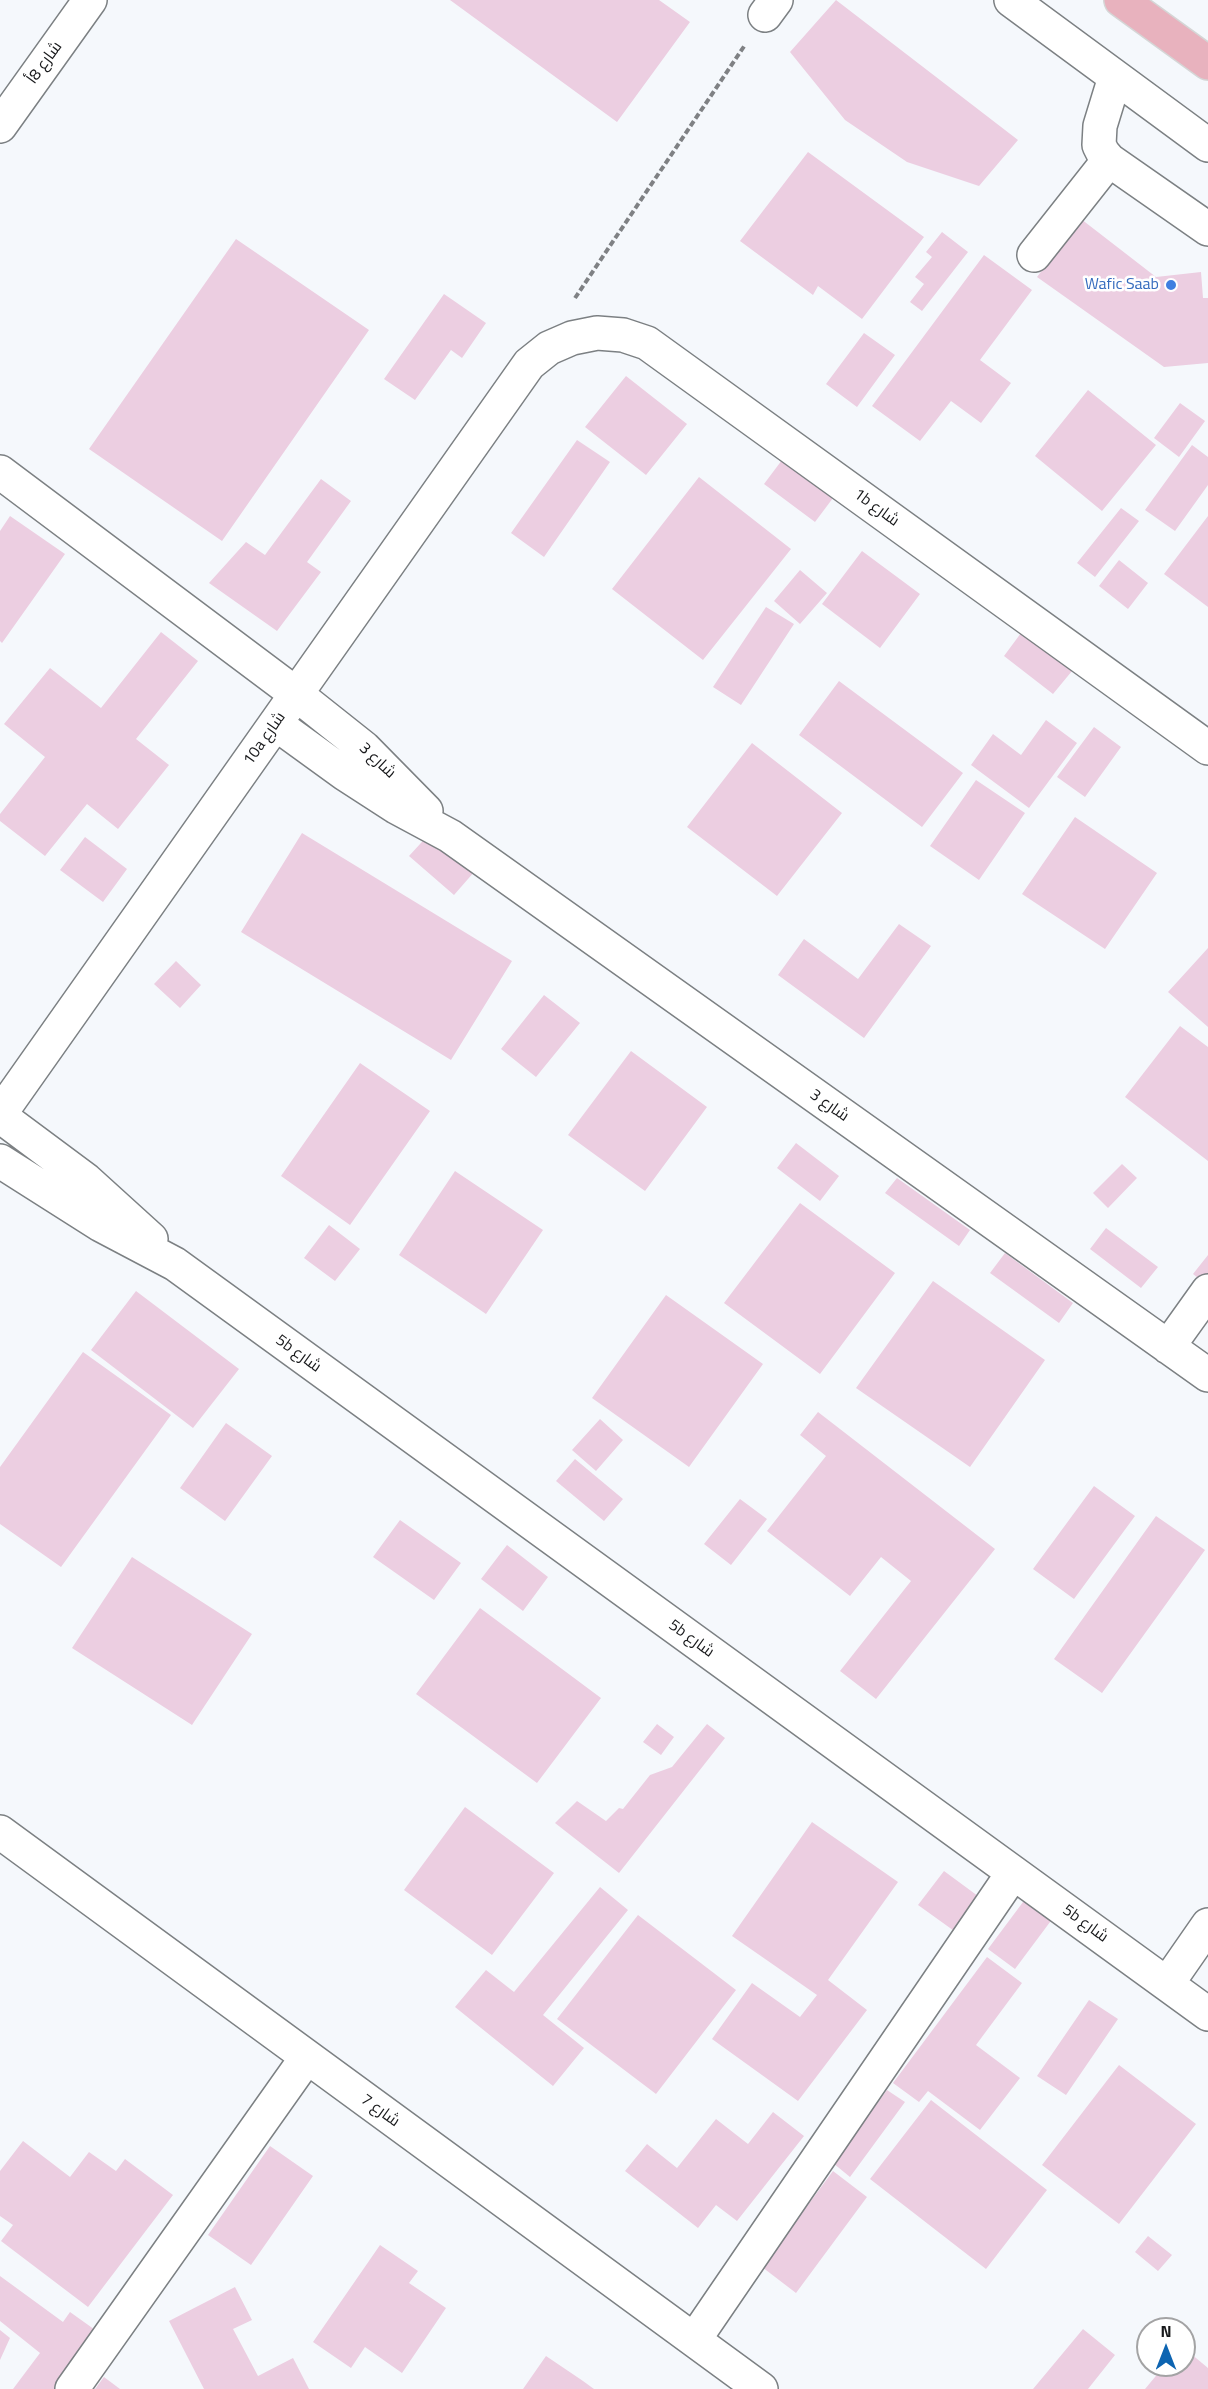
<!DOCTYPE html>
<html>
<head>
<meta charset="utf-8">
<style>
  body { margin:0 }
  #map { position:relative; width:1208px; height:2389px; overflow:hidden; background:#f5f8fc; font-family:"Titillium Web",sans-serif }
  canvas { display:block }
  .north { position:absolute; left:1136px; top:2317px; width:60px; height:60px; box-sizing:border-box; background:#fff; border:2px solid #a3a3a4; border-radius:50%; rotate:0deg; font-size:16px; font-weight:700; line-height:24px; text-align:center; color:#18191b }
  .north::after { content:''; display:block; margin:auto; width:21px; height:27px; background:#0d64b1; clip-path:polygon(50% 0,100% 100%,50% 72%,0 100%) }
</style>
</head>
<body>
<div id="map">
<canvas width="1208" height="2389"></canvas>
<div class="north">N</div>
</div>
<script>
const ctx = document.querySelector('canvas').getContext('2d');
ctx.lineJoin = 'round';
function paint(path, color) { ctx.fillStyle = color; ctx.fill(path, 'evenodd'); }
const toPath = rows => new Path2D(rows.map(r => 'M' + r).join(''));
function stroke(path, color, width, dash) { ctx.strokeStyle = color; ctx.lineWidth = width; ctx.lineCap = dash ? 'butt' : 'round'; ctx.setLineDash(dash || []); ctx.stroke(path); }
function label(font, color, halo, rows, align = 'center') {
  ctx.font = font + ' "Titillium Web",Cairo,sans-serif'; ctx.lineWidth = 5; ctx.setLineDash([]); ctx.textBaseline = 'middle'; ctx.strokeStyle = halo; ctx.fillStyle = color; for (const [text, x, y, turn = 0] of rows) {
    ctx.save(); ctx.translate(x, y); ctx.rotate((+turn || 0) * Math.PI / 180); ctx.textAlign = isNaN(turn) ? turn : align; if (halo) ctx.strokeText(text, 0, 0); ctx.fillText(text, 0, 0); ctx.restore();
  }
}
const building = toPath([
  [450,0,659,0,690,22,617,122],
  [836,0,1018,140,979,186,907,162,845,120,790,52],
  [808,152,924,237,862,319,818,286,813,295,740,241],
  [1081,219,1156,277,1201,272,1203,298,1208,298,1208,363,1164,367,1037,277],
  [942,232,968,252,922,311,910,302,924,284,915,277,932,257,926,252],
  [236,239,369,330,222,541,89,449],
  [984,255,1032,290,980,360,1011,383,981,423,951,401,920,441,872,406],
  [444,294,486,323,462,358,451,350,415,400,384,379],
  [864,333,895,355,857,407,826,384],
  [626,376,687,424,646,475,585,427],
  [1088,390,1156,445,1102,511,1035,456],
  [1180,403,1205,421,1179,457,1154,438],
  [577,440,610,462,544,557,511,533],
  [1192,445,1208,457,1208,485,1175,531,1145,510],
  [782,460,833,498,815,522,764,484],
  [699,477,791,549,703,660,612,589],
  [321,479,351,501,307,562,321,572,277,631,209,583,246,542,265,555],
  [1121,508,1139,521,1095,577,1077,563],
  [10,516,65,554,2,643,0,641,0,531],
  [1208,516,1208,607,1164,574],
  [862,551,920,594,880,648,822,604],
  [1119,560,1148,583,1128,609,1099,586],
  [800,570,827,593,800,624,774,601],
  [766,607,794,624,741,705,713,687],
  [161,632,198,661,136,739,169,765,118,829,87,804,45,856,0,821,0,814,45,757,4,724,50,668,101,708],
  [1021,633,1072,671,1053,694,1004,656],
  [839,681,963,773,922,827,799,735],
  [1046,720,1077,743,1029,808,971,765,993,734,1021,755],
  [1094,727,1121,747,1085,797,1057,777],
  [752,743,842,813,777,896,687,827],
  [976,780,1025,813,979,880,930,846],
  [1075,817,1157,873,1105,949,1022,894],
  [431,832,475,871,454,895,409,856],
  [302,833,512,961,451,1060,241,932],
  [85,837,127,869,103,902,60,870],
  [899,924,931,946,864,1038,778,975,804,939,858,979],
  [1208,948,1208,1027,1168,992],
  [176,961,201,985,180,1008,154,984],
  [544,995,580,1023,536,1077,501,1049],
  [1180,1026,1208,1047,1208,1161,1125,1097],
  [631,1051,707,1107,645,1191,568,1135],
  [360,1063,430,1111,350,1225,281,1176],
  [796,1143,839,1176,820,1201,777,1168],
  [1122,1164,1137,1178,1108,1208,1093,1193],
  [455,1171,543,1230,486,1314,399,1255],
  [897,1178,970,1230,959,1246,885,1193],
  [800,1203,895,1273,820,1374,724,1303],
  [329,1225,360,1249,335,1281,304,1258],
  [1106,1228,1158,1267,1141,1288,1090,1249],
  [1005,1253,1073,1303,1059,1323,990,1273],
  [1208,1255,1208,1286,1193,1274],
  [933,1281,1045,1360,970,1467,856,1388],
  [136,1291,239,1369,193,1428,91,1350],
  [666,1295,763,1364,689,1467,592,1398],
  [83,1352,171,1415,61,1567,0,1524,0,1467],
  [818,1412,995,1549,876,1699,840,1671,911,1581,881,1557,850,1596,767,1531,826,1456,800,1435],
  [600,1419,623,1440,596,1471,572,1450],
  [226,1423,272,1456,225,1521,180,1488],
  [575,1459,623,1499,604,1521,556,1481],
  [1094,1486,1135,1516,1074,1599,1033,1569],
  [740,1499,767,1519,731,1565,704,1544],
  [1156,1516,1205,1550,1102,1693,1054,1659],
  [400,1520,461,1563,434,1600,373,1557],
  [507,1545,548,1577,523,1611,481,1579],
  [132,1557,252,1634,192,1725,72,1648],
  [480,1608,601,1698,537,1783,416,1694],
  [657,1724,674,1737,661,1755,643,1742],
  [707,1724,725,1738,619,1873,555,1823,577,1801,606,1821,619,1808,623,1809,650,1775,672,1767],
  [465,1807,554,1873,492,1955,404,1890],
  [812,1822,898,1882,828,1980,867,2010,798,2101,712,2039,752,1983,800,2017,817,1995,732,1936],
  [944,1871,982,1899,957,1933,918,1905],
  [600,1887,628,1910,543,2015,584,2048,553,2086,455,2007,486,1970,514,1992],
  [1026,1898,1053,1918,1015,1969,988,1949],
  [638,1915,736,1990,656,2094,557,2019],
  [987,1957,1022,1983,976,2045,1020,2078,980,2130,928,2091,919,2102,893,2083],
  [1089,2000,1118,2019,1066,2095,1037,2076],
  [1119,2065,1196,2124,1119,2224,1042,2165],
  [887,2090,905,2102,850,2177,833,2163],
  [931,2100,1047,2190,986,2269,870,2179],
  [773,2112,804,2136,737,2221,716,2205,698,2228,625,2171,647,2144,677,2168,716,2119,748,2144],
  [23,2141,70,2177,89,2152,116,2171,125,2159,173,2195,88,2307,1,2241,13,2225,0,2216,0,2171],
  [270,2146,313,2176,251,2265,208,2235],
  [833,2171,867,2197,796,2293,762,2267],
  [1148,2236,1172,2255,1158,2271,1135,2252],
  [380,2245,418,2271,409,2283,446,2308,402,2373,365,2347,351,2368,313,2342],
  [0,2276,63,2322,70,2312,98,2332,56,2389,13,2389,40,2353,0,2321],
  [235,2287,252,2320,233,2329,258,2376,293,2358,309,2389,204,2389,169,2321],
  [1083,2329,1115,2355,1088,2389,1033,2389],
  [0,2330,10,2338,0,2360],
  [1184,2348,1208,2368,1208,2389,1145,2389,1165,2365,1184,2365],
  [546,2356,583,2381,594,2389,523,2389],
  [104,2377,120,2389,95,2389]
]);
const path = toPath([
  [575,298,745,45]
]);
const minor = toPath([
  [1011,0,1208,145],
  [765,15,776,0],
  [1115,77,1100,126,1099,145,1103,153,1109,160,1208,229],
  [0,126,90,0],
  [1034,255,1109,160],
  [0,472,296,694,364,748,426,811],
  [276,724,345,774,396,807,450,836,1208,1375],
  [0,1114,529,364,549,348,572,338,597,333,623,335,647,343,1208,748],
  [0,1116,86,1180,151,1239],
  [0,1161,101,1225,175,1264,1208,2014],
  [1168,1347,1208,1291],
  [0,1832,761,2389],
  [1167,1984,1208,1925],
  [694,2340,1013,1873],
  [72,2389,307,2057]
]);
const major = toPath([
  [1121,0,1208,63]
]);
const markers = [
  [1171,285,6,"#3f7fe0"]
];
const streetNames = [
  ["شارع 8أ",45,63,-54],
  ["1b شارع",876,508,36],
  ["10a شارع",265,739,-55],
  ["شارع 3",377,761,43],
  ["شارع 3",829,1106,35],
  ["5b شارع",298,1354,36],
  ["5b شارع",691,1639,36],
  ["5b شارع",1085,1924,36],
  ["شارع 7",380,2111,36]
];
const shopNames = [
  ["Wafic Saab",1159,285]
];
paint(building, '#eccee1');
stroke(minor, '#7c8083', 36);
stroke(major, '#d5d6d6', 36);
stroke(path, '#7f8184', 4, [6, 3]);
stroke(minor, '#fff', 33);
stroke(major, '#e8b2be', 33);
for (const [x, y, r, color] of markers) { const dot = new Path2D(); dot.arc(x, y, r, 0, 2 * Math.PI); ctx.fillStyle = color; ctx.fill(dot); stroke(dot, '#fff', 2); }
label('16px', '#18191b', '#fff', streetNames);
label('16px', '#366cbe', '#fff', shopNames, 'right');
</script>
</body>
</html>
